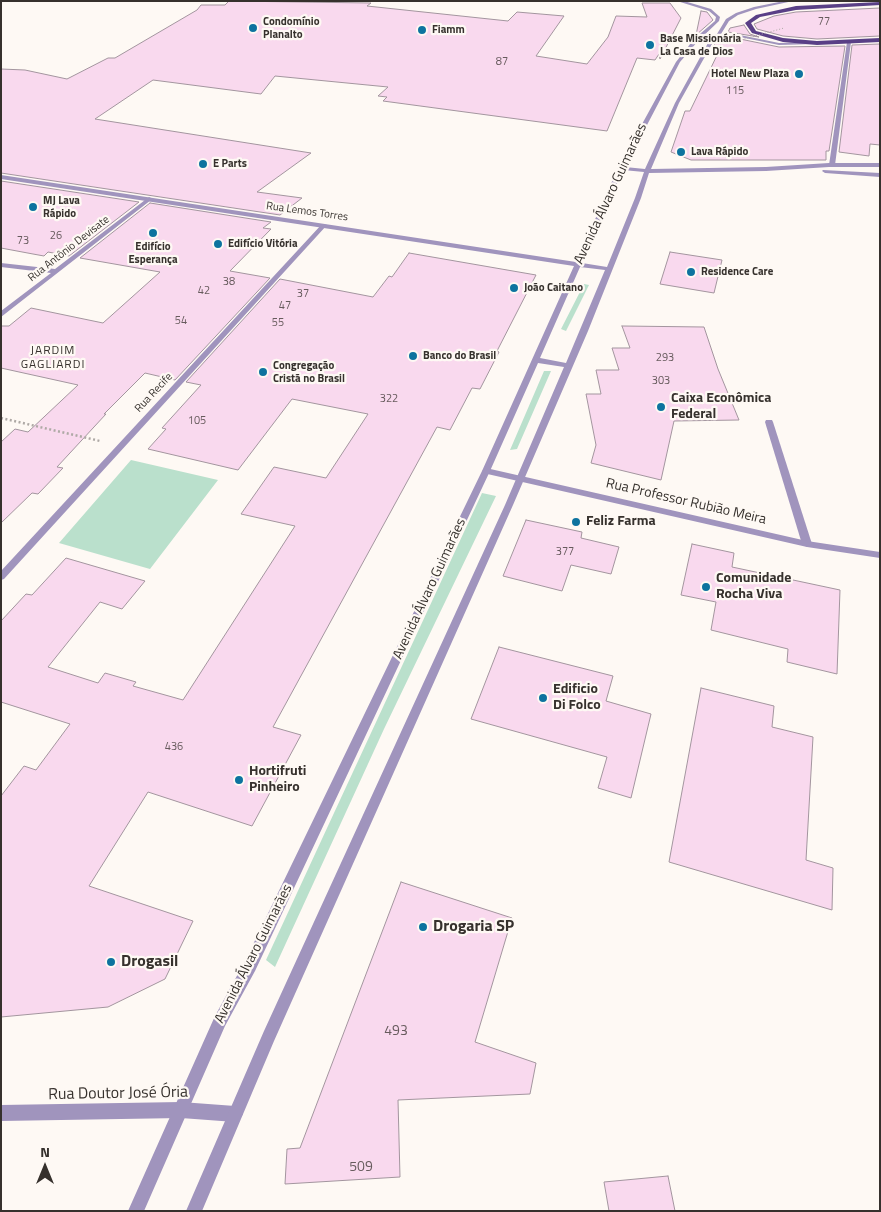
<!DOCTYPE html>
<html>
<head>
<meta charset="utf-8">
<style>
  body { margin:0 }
  #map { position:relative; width:881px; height:1212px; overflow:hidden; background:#fef9f4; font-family:"Titillium Web",sans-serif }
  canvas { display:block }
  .frame { position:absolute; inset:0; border:2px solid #36312d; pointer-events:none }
  .north { position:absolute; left:20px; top:1142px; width:50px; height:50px; -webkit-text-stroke:4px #fef9f4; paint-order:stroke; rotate:0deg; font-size:14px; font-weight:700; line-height:20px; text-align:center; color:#36312d }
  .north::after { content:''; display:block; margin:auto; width:18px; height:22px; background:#36312d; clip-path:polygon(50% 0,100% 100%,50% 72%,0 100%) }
</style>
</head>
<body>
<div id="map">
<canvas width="881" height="1212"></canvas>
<div class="frame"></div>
<div class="north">N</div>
</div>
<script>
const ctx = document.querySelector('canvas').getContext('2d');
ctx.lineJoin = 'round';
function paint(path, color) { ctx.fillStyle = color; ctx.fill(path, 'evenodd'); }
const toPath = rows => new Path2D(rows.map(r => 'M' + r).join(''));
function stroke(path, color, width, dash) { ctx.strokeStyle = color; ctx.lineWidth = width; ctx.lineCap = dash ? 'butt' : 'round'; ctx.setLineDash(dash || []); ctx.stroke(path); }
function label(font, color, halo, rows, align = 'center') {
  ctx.font = font + ' "Titillium Web",sans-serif'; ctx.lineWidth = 4.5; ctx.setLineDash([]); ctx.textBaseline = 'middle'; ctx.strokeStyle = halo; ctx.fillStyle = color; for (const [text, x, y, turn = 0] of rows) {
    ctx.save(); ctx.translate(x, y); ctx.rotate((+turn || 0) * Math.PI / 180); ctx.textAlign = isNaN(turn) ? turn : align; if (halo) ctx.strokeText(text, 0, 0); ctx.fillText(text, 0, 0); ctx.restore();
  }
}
const green = toPath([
  [584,284,589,285,566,331,561,329],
  [544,371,551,371,517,449,510,450],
  [131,460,218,480,150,569,59,543],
  [482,493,496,496,384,729,275,967,266,960]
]);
const building = toPath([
  [229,1,371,3,367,6,508,21,517,12,564,16,536,56,587,64,608,37,616,16,647,17,642,3,670,3,681,18,660,59,659,54,655,60,637,58,607,131,383,101,387,97,378,96,388,87,275,76,261,94,153,80,95,119,311,153,257,192,302,198,280,215,1,173,1,69,25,70,67,79,108,58,115,58,197,10,201,5,225,5,229,1],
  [880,8,880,36,817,39,783,36,757,29,754,24,774,16,796,12,880,8],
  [701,11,707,12,713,20,696,35,701,11],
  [744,25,750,34,759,37,728,32,730,28,744,25],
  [720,39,740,39,779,47,845,46,829,151,826,151,826,160,691,160,671,152,685,111,690,111,721,47,713,46,720,39],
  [880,44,880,145,870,144,869,156,839,152,852,45,880,44],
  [1,181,139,202,69,256,48,252,44,256,33,254,1,248,1,181],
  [150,203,271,222,263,228,271,229,230,271,270,278,175,380,145,373,104,414,106,414,57,467,63,468,38,494,32,493,1,523,1,442,15,429,28,432,78,385,1,368,1,326,9,326,31,308,103,323,160,272,80,258,150,203],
  [670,252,722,260,714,293,660,284,670,252],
  [409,253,536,275,497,351,499,352,480,389,472,388,450,430,437,427,273,727,301,735,252,826,148,792,89,886,193,921,165,979,108,1007,1,1017,1,796,24,766,36,770,70,724,1,702,1,621,26,594,32,595,66,558,145,581,122,609,100,602,48,667,98,683,105,673,136,682,133,686,183,700,295,526,241,514,274,467,326,478,368,414,292,399,238,470,148,449,166,429,162,428,201,385,186,382,280,279,373,297,389,276,392,277,409,253],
  [622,326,704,327,718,369,739,420,674,421,661,480,591,463,596,445,586,394,601,394,596,370,619,370,612,348,630,348,622,326],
  [526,520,582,532,581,538,619,547,611,574,571,565,562,591,503,576,526,520],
  [692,544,734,553,732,567,840,590,837,674,787,662,788,649,711,630,716,602,681,595,692,544],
  [499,647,613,676,606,701,651,714,631,798,598,788,607,757,471,719,499,647],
  [701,688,774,706,772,727,813,737,806,860,833,868,832,910,669,862,701,688],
  [401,882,512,918,475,1042,536,1063,530,1094,398,1100,400,1177,285,1184,287,1149,300,1148,401,882],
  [668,1176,675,1211,609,1211,604,1182,668,1176]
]);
const path = toPath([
  [1,418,100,441]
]);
const service = toPath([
  [766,420,772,420,773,422,812,544,810,546,807,547,802,544,765,422,766,420]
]);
const minor = toPath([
  [849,41,851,42,835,165,832,167,829,165,847,42,849,41],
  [149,197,151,198,151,200,1,317,1,311,51,273,1,267,1,263,55,269,149,197],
  [322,224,327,225,4,579,1,580,1,571,322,224],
  [486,468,807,541,880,552,880,558,807,547,483,473,482,471,486,468],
  [181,1102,235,1106,240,1109,243,1114,240,1119,235,1122,181,1118,1,1121,1,1105,181,1102]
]);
const tertiary = toPath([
  [677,1,684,1,711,9,720,17,719,21,698,41,680,62,625,167,645,169,675,103,708,43,714,36,711,35,717,34,726,19,736,13,754,7,784,1,793,1,756,9,738,15,729,21,721,34,740,35,779,43,813,42,815,44,779,45,740,37,719,37,712,44,679,103,651,169,766,167,829,163,880,163,880,167,829,167,766,171,649,173,641,198,588,331,513,505,274,1041,202,1211,186,1211,264,1031,505,505,564,367,538,363,490,471,255,971,225,1026,144,1211,128,1211,215,1016,245,961,482,471,574,266,1,179,1,175,576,262,618,168,676,62,694,39,715,21,716,17,709,11,677,1],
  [623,170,644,172,635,198,607,267,582,263,623,170],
  [580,267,605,270,566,363,540,358,580,267],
  [823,170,880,173,880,177,825,173,822,171,823,170]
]);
const primary = toPath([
  [696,1,732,1,730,2,696,1],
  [880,2,880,5,796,10,760,17,751,23,756,31,783,38,817,41,880,38,880,42,817,45,783,42,752,33,745,23,756,15,796,6,880,2]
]);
const pathBridge = toPath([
  [730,43,784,28]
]);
const markers = [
  [253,28,5,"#0d739f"],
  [422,30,5,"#0d739f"],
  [650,45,5,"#0d739f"],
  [799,74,5,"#0d739f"],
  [681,152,5,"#0d739f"],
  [203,164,5,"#0d739f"],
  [33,207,5,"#0d739f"],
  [153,233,5,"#0d739f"],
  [218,244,5,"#0d739f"],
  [691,272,5,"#0d739f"],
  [514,288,5,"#0d739f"],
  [413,356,5,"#0d739f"],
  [263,372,5,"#0d739f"],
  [661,407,5,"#0d739f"],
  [576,522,5,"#0d739f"],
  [706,587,5,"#0d739f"],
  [543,698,5,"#0d739f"],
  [239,780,5,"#0d739f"],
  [423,927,5,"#0d739f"],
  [111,962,5,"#0d739f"]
];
const farPoinames = [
  ["Condomínio",263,22],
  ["Planalto",263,35],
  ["Fiamm",432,30],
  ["Base Missionária",660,39],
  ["La Casa de Dios",660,52],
  ["Hotel New Plaza",789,74,"right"],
  ["Lava Rápido",691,152],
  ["E Parts",213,164],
  ["MJ Lava",43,201],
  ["Rápido",43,214],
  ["Edifício Vitória",228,244],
  ["Edifício",153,247,"center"],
  ["Esperança",153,260,"center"],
  ["Residence Care",701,272],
  ["João Caitano",524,288],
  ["Banco do Brasil",423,356],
  ["Congregação",273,366],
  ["Cristã no Brasil",273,379]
];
const numberNames = [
  ["77",824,22],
  ["87",502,62],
  ["115",735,91],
  ["26",56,236],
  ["73",23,241],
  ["38",229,282],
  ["42",204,291],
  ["37",303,294],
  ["47",285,306],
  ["54",181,321],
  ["55",278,323],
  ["293",665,358],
  ["303",661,381],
  ["322",389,399],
  ["105",197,421],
  ["377",565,552],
  ["436",174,747]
];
const farStreetnames = [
  ["Rua Lemos Torres",307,212,8],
  ["Rua Antônio Devisate",69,249,-38],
  ["Rua Recife",154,393,-47]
];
const farNeighbourhoodnames = [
  ["JARDIM",53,351],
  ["GAGLIARDI",53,365]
];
const streetNames = [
  ["Avenida Álvaro Guimarães",611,194,-65],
  ["Rua Professor Rubião Meira",686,502,13],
  ["Avenida Álvaro Guimarães",430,589,-65],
  ["Avenida Álvaro Guimarães",254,954,-63]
];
const poiNames = [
  ["Caixa Econômica",671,399],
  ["Federal",671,415],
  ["Feliz Farma",586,522],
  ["Comunidade",716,579],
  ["Rocha Viva",716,595],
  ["Edificio",553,690],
  ["Di Folco",553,706],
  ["Hortifruti",249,772],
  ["Pinheiro",249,788]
];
const nearNumbernames = [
  ["493",396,1032],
  ["509",361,1168]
];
const nearPoinames = [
  ["Drogaria SP",433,927],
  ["Drogasil",121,962]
];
const nearStreetnames = [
  ["Rua Doutor José Ória",118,1094,-1]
];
paint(green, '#bae0cc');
paint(building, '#f9d9ee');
stroke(building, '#a3959e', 1);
stroke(path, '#aea9a5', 2.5, [2, 2.5]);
paint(service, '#a094bd');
paint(minor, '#a094bd');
paint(tertiary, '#a094bd');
paint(primary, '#593f86');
stroke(pathBridge, '#aea9a5', 1, [1, 2]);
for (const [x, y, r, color] of markers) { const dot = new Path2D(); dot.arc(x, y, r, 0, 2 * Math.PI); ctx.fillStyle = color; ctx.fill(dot); stroke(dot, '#fef9f4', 2); }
label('bold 11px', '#36312d', '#fef9f4', farPoinames, 'left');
label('11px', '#675b5d', null, numberNames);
label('11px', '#36312d', '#fef9f4', farStreetnames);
ctx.letterSpacing = '1px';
label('12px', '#36312d', '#fef9f4', farNeighbourhoodnames);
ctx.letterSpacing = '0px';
label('14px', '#36312d', '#fef9f4', streetNames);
label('bold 14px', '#36312d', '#fef9f4', poiNames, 'left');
label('14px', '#675b5d', null, nearNumbernames);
label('bold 16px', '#36312d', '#fef9f4', nearPoinames, 'left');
label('16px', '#36312d', '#fef9f4', nearStreetnames);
</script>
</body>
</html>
